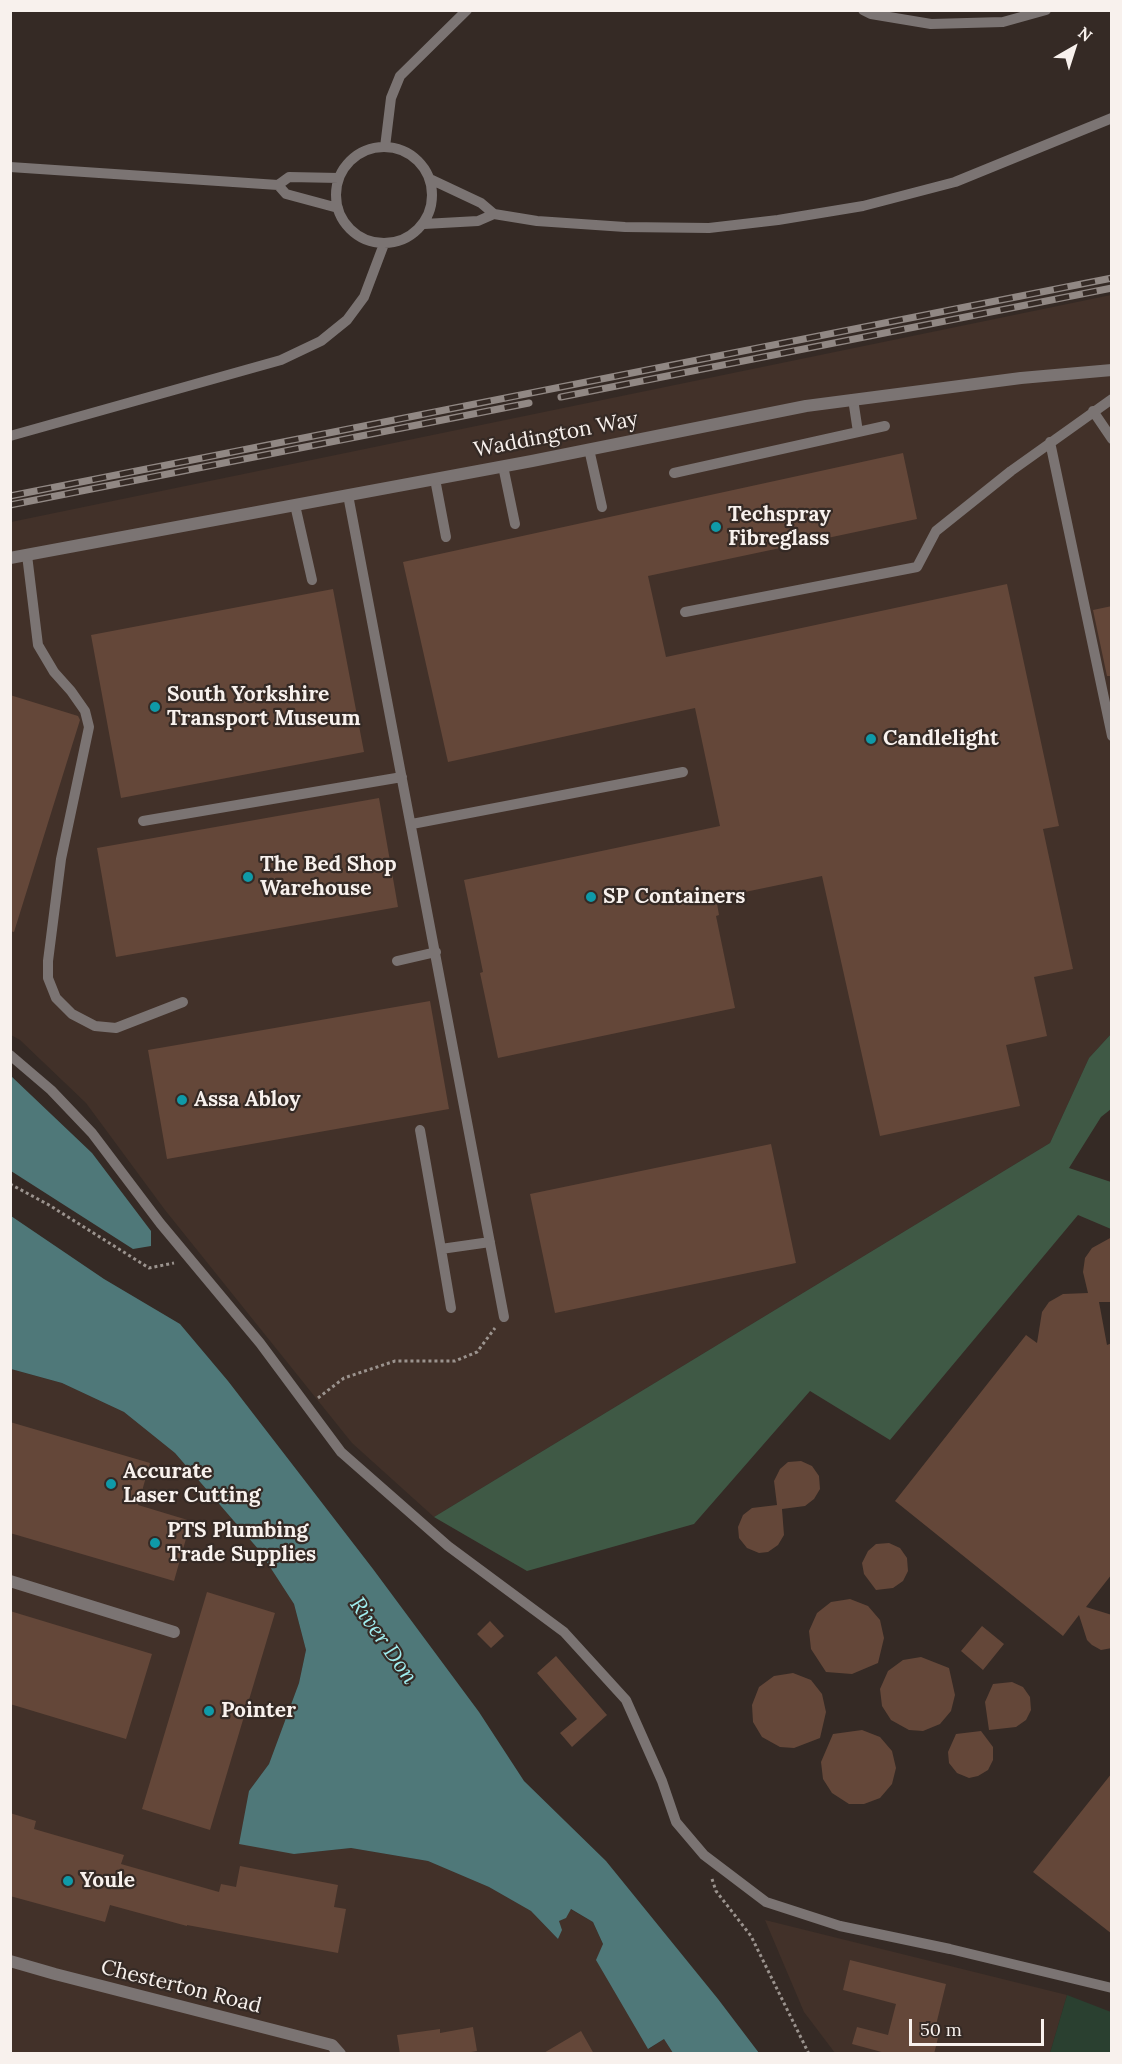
<!DOCTYPE html>
<html>
<head>
<meta charset="utf-8">
<style>
  body { margin:0 }
  #map { position:relative; width:1122px; height:2064px; overflow:hidden; background:#352a25; font-family:Lora,serif }
  canvas { display:block }
  .frame { position:absolute; inset:0; border:12px solid #f8f1ed; pointer-events:none }
  .north { position:absolute; left:1044px; top:18px; width:60px; height:60px; -webkit-text-stroke:4px #352a25; paint-order:stroke; rotate:39deg; font-size:16px; font-weight:700; line-height:24px; text-align:center; color:#f8f1ed }
  .north::after { content:''; display:block; margin:auto; width:21px; height:27px; background:#f8f1ed; clip-path:polygon(50% 0,100% 100%,50% 72%,0 100%) }
  .scale { position:absolute; left:909px; top:2019px; width:135px; height:27px; box-sizing:border-box; border:3px solid #f8f1ed; border-top:0; padding-left:8px; font-size:18px; line-height:21px; white-space:nowrap; color:#f8f1ed; -webkit-text-stroke:4px #352a25; paint-order:stroke }
</style>
</head>
<body>
<div id="map">
<canvas width="1122" height="2064"></canvas>
<div class="frame"></div>
<div class="north">N</div>
<div class="scale">50 m</div>
</div>
<script>
const ctx = document.querySelector('canvas').getContext('2d');
ctx.lineJoin = 'round';
function paint(path, color) { ctx.fillStyle = color; ctx.fill(path, 'evenodd'); }
const toPath = rows => new Path2D(rows.map(r => 'M' + r).join(''));
function stroke(path, color, width, dash) { ctx.strokeStyle = color; ctx.lineWidth = width; ctx.lineCap = dash ? 'butt' : 'round'; ctx.setLineDash(dash || []); ctx.stroke(path); }
function label(font, color, halo, rows, align = 'center') {
  ctx.font = font + ' Lora,serif'; ctx.lineWidth = 4.5; ctx.setLineDash([]); ctx.textBaseline = 'middle'; ctx.strokeStyle = halo; ctx.fillStyle = color; for (const [text, x, y, turn = 0] of rows) {
    ctx.save(); ctx.translate(x, y); ctx.rotate((+turn || 0) * Math.PI / 180); ctx.textAlign = isNaN(turn) ? turn : align; if (halo) ctx.strokeText(text, 0, 0); ctx.fillText(text, 0, 0); ctx.restore();
  }
}
const built = toPath([
  [1111,295,1111,1034,1089,1058,1050,1143,434,1517,352,1443,165,1210,86,1103,20,1040,11,1035,11,522],
  [10,1369,62,1383,124,1412,175,1453,259,1550,294,1604,306,1650,299,1683,269,1764,249,1791,294,1854,351,1848,428,1861,489,1887,531,1911,558,1939,561,1930,559,1921,570,1909,593,1922,649,2049,664,2039,673,2053,11,2053],
  [765,1920,1067,1995,1050,2053,835,2053,804,2012]
]);
const green = toPath([
  [1067,1995,1111,2012,1111,2053,1050,2053]
]);
const forest = toPath([
  [1111,1034,1111,1109,1101,1117,1069,1168,1111,1182,1111,1229,1078,1215,890,1440,810,1391,694,1524,527,1571,434,1517,1050,1143,1089,1058]
]);
const water = toPath([
  [11,1076,92,1153,151,1231,151,1246,133,1249,11,1171],
  [11,1216,104,1279,180,1324,228,1381,373,1569,479,1712,524,1781,606,1861,718,1999,759,2053,673,2053,664,2039,648,2049,596,1960,603,1944,593,1922,571,1909,566,1918,559,1921,562,1930,558,1939,531,1911,489,1887,428,1861,351,1848,294,1854,239,1844,249,1791,269,1764,299,1683,306,1650,294,1604,259,1550,175,1453,124,1412,62,1383,11,1369]
]);
const building = toPath([
  [903,453,917,519,648,576,666,657,1007,584,1059,826,1043,829,1073,969,1034,977,1047,1036,1006,1045,1020,1106,880,1136,822,876,716,898,719,915,716,916,735,1008,498,1058,480,973,483,972,464,880,720,826,695,708,448,762,403,562],
  [333,589,364,752,121,798,91,635],
  [1112,606,1112,676,1107,676,1093,610],
  [10,695,78,716,80,720,14,932,10,931],
  [379,798,398,907,116,957,97,848],
  [430,1001,449,1109,167,1159,148,1050],
  [771,1144,796,1263,555,1313,530,1194],
  [1112,1237,1112,1302,1099,1302,1107,1345,1112,1343,1112,1574,1086,1607,1112,1615,1112,1648,1101,1650,1092,1645,1087,1640,1079,1615,1063,1636,895,1501,1026,1335,1037,1343,1042,1312,1049,1302,1063,1294,1088,1293,1083,1272,1085,1258,1092,1248],
  [10,1422,150,1463,138,1505,191,1521,174,1581,10,1533],
  [801,1461,812,1466,819,1476,820,1489,814,1499,805,1506,782,1509,784,1535,778,1545,768,1552,759,1553,747,1548,739,1538,738,1527,743,1515,752,1508,777,1505,774,1481,780,1469,788,1462],
  [889,1543,900,1548,907,1558,908,1571,903,1581,893,1588,876,1590,864,1574,862,1563,868,1551,876,1544],
  [207,1592,275,1613,210,1830,142,1809],
  [850,1599,868,1606,880,1620,884,1638,878,1663,852,1674,826,1672,811,1649,809,1631,817,1613,831,1602],
  [10,1611,152,1654,126,1739,10,1704],
  [490,1621,504,1636,491,1648,477,1634],
  [982,1626,1004,1644,983,1670,961,1651],
  [556,1656,607,1715,572,1747,560,1733,577,1719,537,1673],
  [921,1657,949,1668,955,1695,951,1711,940,1724,923,1731,909,1730,891,1720,882,1706,880,1689,888,1671,903,1660],
  [793,1673,811,1680,822,1694,826,1712,820,1738,794,1748,780,1747,762,1737,753,1722,752,1705,759,1687,774,1676],
  [1012,1682,1023,1687,1030,1697,1031,1710,1026,1720,1016,1727,989,1730,985,1702,993,1684],
  [862,1730,880,1737,892,1751,896,1768,892,1784,880,1798,864,1804,849,1804,832,1793,823,1779,821,1762,833,1734],
  [981,1731,993,1747,993,1760,988,1770,978,1776,969,1778,957,1773,949,1763,948,1752,956,1734],
  [1112,1773,1112,1934,1033,1872],
  [10,1813,36,1821,34,1829,124,1855,121,1864,219,1892,221,1884,236,1887,240,1866,338,1885,334,1907,346,1909,338,1953,187,1925,187,1926,110,1905,105,1922,10,1896],
  [850,1960,946,1984,935,2029,940,2030,934,2054,889,2054,852,2044,857,2027,888,2035,896,2004,843,1990],
  [473,2027,477,2051,460,2054,400,2054,397,2035,440,2029,440,2033],
  [581,2031,594,2054,542,2054]
]);
const path = toPath([
  [10,1184,49,1205,149,1268,174,1263],
  [318,1398,344,1378,395,1361,455,1361,477,1352,495,1328],
  [712,1879,716,1891,751,1936,809,2054]
]);
const lane = toPath([
  [863,10,871,14,931,24,1003,22,1046,10],
  '336 195a48 48 0 1 1 96 0a48 48 0 1 1-96 0Z',
  [385,147,391,98,400,76,467,10],
  [10,167,278,185,289,177,339,178],
  [430,179,481,203,494,214],
  [278,185,286,194,338,208],
  [424,224,478,221,494,214,537,221,625,227,709,228,778,220,863,206,955,182,1112,118],
  [853,399,858,432],
  [1093,411,1112,439],
  [10,436,281,360,321,341,347,320,364,297,384,244],
  [1050,442,1112,736],
  [589,449,602,507],
  [503,466,515,524],
  [674,473,885,426],
  [435,479,446,537],
  [348,495,504,1317],
  [295,505,312,580],
  [27,555,38,645,54,672,71,691,85,711,89,727,61,859,48,961,48,978,56,998,72,1014,95,1026,116,1028,183,1002],
  [685,612,917,567,936,531,1011,471,1112,399],
  [143,821,402,777],
  [412,824,683,772],
  [397,961,436,952],
  [10,1055,51,1090,92,1133,160,1223,260,1343,341,1452,448,1546,564,1632,626,1700,662,1781,676,1822,704,1855,766,1902,840,1926,950,1949,1112,1988],
  [420,1130,441,1249],
  [451,1308,441,1249,490,1242]
]);
const street = toPath([
  [10,558,532,461,806,406,1021,378,1112,370],
  [10,1581,174,1632],
  [10,1961,55,1974,332,2045,340,2054]
]);
const rail = toPath([
  [561,397,1112,288],
  [10,496,1112,278],
  [10,505,529,403]
]);
const markers = [
  [716,527,6,"#0f9aa8"],
  [155,707,6,"#0f9aa8"],
  [871,739,6,"#0f9aa8"],
  [248,877,6,"#0f9aa8"],
  [591,897,6,"#0f9aa8"],
  [182,1100,6,"#0f9aa8"],
  [111,1484,6,"#0f9aa8"],
  [155,1543,6,"#0f9aa8"],
  [209,1711,6,"#0f9aa8"],
  [68,1881,6,"#0f9aa8"]
];
const streetNames = [
  ["Waddington Way",556,435,-11],
  ["Chesterton Road",181,1987,14]
];
const poiNames = [
  ["Techspray",728,515],
  ["Fibreglass",728,539],
  ["South Yorkshire",167,695],
  ["Transport Museum",167,719],
  ["Candlelight",883,739],
  ["The Bed Shop",260,865],
  ["Warehouse",260,889],
  ["SP Containers",603,897],
  ["Assa Abloy",194,1100],
  ["Accurate",123,1472],
  ["Laser Cutting",123,1496],
  ["PTS Plumbing",167,1531],
  ["Trade Supplies",167,1555],
  ["Pointer",221,1711],
  ["Youle",80,1881]
];
const waterNames = [
  ["River Don",383,1641,55]
];
paint(built, '#423129');
paint(green, '#2a4030');
paint(forest, '#3f5945');
paint(water, '#4f7879');
paint(building, '#644739');
stroke(path, '#9b938e', 3, [3, 3]);
stroke(lane, '#7b7473', 10);
stroke(street, '#7b7473', 12);
stroke(rail, '#918884', 7);
stroke(rail, '#352a25', 4.5, [14]);
for (const [x, y, r, color] of markers) { const dot = new Path2D(); dot.arc(x, y, r, 0, 2 * Math.PI); ctx.fillStyle = color; ctx.fill(dot); stroke(dot, '#352a25', 2); }
label('21px', '#f8f1ed', '#352a25', streetNames);
label('bold 21px', '#f8f1ed', '#352a25', poiNames, 'left');
label('italic 22px', '#a0edef', '#352a25', waterNames);
</script>
</body>
</html>
